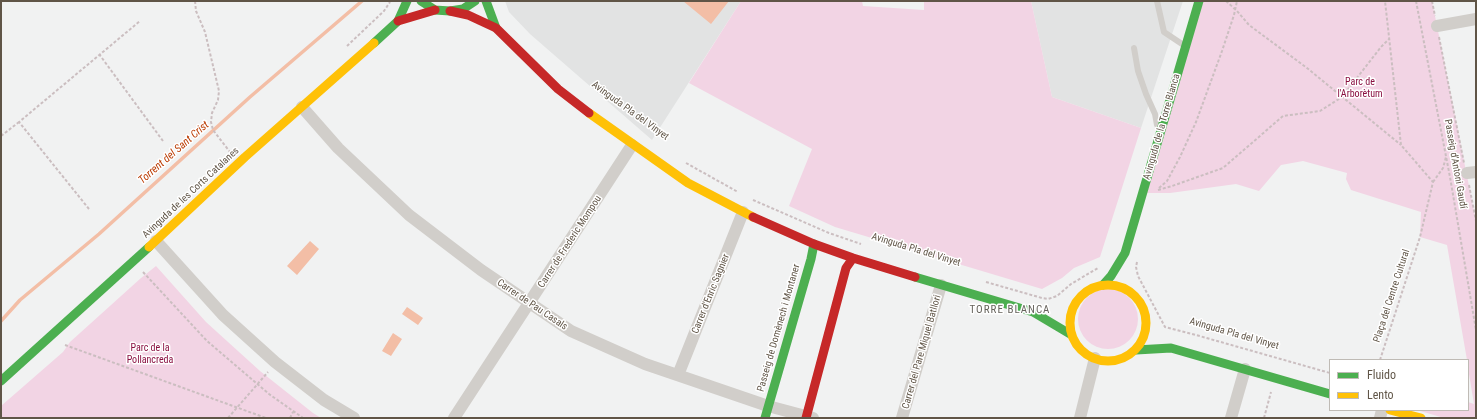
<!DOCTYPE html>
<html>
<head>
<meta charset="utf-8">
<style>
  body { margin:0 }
  #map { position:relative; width:1477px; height:419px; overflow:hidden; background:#f1f2f2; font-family:"Roboto Condensed",sans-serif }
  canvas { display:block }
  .frame { position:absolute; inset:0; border:2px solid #605547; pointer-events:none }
  .legend { position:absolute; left:1329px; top:359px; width:140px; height:52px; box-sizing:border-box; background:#fff; border:1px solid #bfbbb5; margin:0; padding:5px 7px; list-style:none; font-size:12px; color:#605547 }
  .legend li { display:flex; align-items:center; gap:8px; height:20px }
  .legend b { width:20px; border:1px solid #bfbbb5 }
</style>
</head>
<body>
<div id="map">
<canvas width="1477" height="419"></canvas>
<div class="frame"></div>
<ul class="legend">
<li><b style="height:5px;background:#4caf50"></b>Fluido</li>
<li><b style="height:5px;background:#ffc107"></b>Lento</li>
</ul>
</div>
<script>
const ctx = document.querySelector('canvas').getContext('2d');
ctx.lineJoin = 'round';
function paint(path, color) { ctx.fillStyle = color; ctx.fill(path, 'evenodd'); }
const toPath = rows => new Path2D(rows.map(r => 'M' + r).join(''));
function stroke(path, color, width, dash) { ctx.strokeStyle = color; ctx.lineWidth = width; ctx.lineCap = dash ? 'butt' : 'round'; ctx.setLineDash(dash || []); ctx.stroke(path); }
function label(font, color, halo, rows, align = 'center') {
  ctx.font = font + ' "Roboto Condensed",sans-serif'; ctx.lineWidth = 3; ctx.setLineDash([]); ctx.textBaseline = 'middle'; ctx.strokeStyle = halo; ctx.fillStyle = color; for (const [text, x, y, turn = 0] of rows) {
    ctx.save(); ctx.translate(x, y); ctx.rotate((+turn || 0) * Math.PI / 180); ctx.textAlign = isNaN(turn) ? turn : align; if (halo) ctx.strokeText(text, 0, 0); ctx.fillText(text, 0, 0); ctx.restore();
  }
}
const education = toPath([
  [505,1,741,1,652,140,530,34,509,12],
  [1031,1,1183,1,1141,128,1052,97]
]);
const green = toPath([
  [741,1,862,1,863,6,924,10,924,1,1031,1,1052,97,1141,128,1100,257,1074,268,1062,278,1042,289,835,227,789,206,812,149,689,83],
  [1199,1,1432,1,1476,221,1476,418,1444,418,1417,410,1468,410,1468,402,1474,404,1468,368,1468,360,1467,360,1447,245,1420,237,1421,212,1351,190,1346,179,1347,173,1303,161,1281,165,1259,191,1236,184,1170,193,1144,193],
  [156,266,206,322,260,371,313,413,321,418,1,418,1,406,63,352,70,342,141,278],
  '1078 319a30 30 0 1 1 60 0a30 30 0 1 1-60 0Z'
]);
const water = toPath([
  [683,1,729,1,711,24],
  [310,241,319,249,297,275,287,266],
  [407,307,423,318,418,325,402,314],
  [393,333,402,339,391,356,382,351]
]);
const stream = toPath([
  [1,321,20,300,99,234,250,97,362,1]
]);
const path = toPath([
  [195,1,196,11,205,32,219,91,218,100,212,113,211,122,213,130,230,152],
  [1226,1,1237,11,1249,25,1307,68,1401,145],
  [1416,1,1450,177,1476,330],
  [1432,1,1435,16],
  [1439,37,1464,163],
  [347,46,384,11,390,2],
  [99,54,163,141],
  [1,136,19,122],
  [686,163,738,192],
  [1433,182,1443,168,1446,157],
  [1469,185,1476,221],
  [1159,188,1167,181,1180,157,1196,122,1222,51,1234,15,1237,1],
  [1158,190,1172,186,1223,168,1283,116,1320,111,1342,97,1381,47,1389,39],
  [753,200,829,233,861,244],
  [89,209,19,122,140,21],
  [1137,262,1136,267,1138,276,1165,327,1196,335,1330,373],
  [143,272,207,341,269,394,303,418],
  [986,282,1042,298,1048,299,1057,296,1071,284,1098,268],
  [65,345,266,418],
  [1380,360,1420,237,1433,182,1401,145,1385,1],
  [228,418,268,372],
  [290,418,293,412],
  [1264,418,1271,392]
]);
const lane = toPath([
  [1157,1,1164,32,1185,46],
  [1134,48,1138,71,1146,94,1155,114,1157,125]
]);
const street = toPath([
  [1437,26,1476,19],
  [302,107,338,148,409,215,481,270,571,331,645,364,768,406,813,418],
  [1467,173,1476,172],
  [156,241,223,315,275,362,324,400,354,418],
  [678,375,743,212],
  [454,418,632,145],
  [902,418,941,285],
  [1080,418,1095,358],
  [1231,418,1245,369],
  [1380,418,1382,410]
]);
const fast = toPath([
  [421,1,435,10,450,11,463,9,475,1],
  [486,1,496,28],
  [374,43,398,21,407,1],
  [915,277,1033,312,1070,334],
  [1103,285,1111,276,1125,253,1199,1],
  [1136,350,1171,348,1330,394],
  [1,381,149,247],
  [765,418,811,259,814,244]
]);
const slow = toPath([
  [589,113,688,183,753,217],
  [149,247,245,157,374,43],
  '1070 323a38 38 0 1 1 76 0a38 38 0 1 1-76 0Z',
  [1390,410,1421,418]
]);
const jam = toPath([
  [450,11,468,15,496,28,558,89,589,113],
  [398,21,435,10],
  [753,217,814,244,853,258,915,277],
  [806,418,846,268,853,258]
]);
const parkNames = [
  ["Parc de",1360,82],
  ["l'Arborètum",1360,94],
  ["Parc de la",150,348],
  ["Pollancreda",150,360]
];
const streetNames = [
  ["Avinguda Pla del Vinyet",630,111,36],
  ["Avinguda de la Torre Blanca",1162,127,-74],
  ["Passeig d'Antoni Gaudí",1455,164,80],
  ["Avinguda de les Corts Catalanes",191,193,-43],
  ["Carrer de Frederic Mompou",570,242,-57],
  ["Avinguda Pla del Vinyet",916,250,17],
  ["Carrer d'Enric Sagnier",711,294,-68],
  ["Plaça del Centre Cultural",1392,296,-72],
  ["Carrer de Pau Casals",532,305,34],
  ["Passeig de Domènech i Montaner",779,328,-74],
  ["Avinguda Pla del Vinyet",1234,334,16],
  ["Carrer del Pare Miquel Batllori",922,352,-74]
];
const waterNames = [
  ["Torrent del Sant Crist",174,153,-41]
];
const neighbourhoodNames = [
  ["TORRE BLANCA",1010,310]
];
paint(education, '#e2e3e3');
paint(green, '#f2d4e4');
paint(water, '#f3bea6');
stroke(stream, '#f3bea6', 3.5);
stroke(path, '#cbbec0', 2, [3, 2]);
stroke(lane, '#d1ceca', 6);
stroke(street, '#d1ceca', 12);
stroke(fast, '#4caf50', 9);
stroke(slow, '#ffc107', 9);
stroke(jam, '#c62828', 9);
label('10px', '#890f40', '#fff', parkNames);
label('10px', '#605547', '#fff', streetNames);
label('italic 11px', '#ba3a00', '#fff', waterNames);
ctx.letterSpacing = '1px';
label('11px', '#66635c', '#fff', neighbourhoodNames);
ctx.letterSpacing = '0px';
</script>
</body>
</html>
